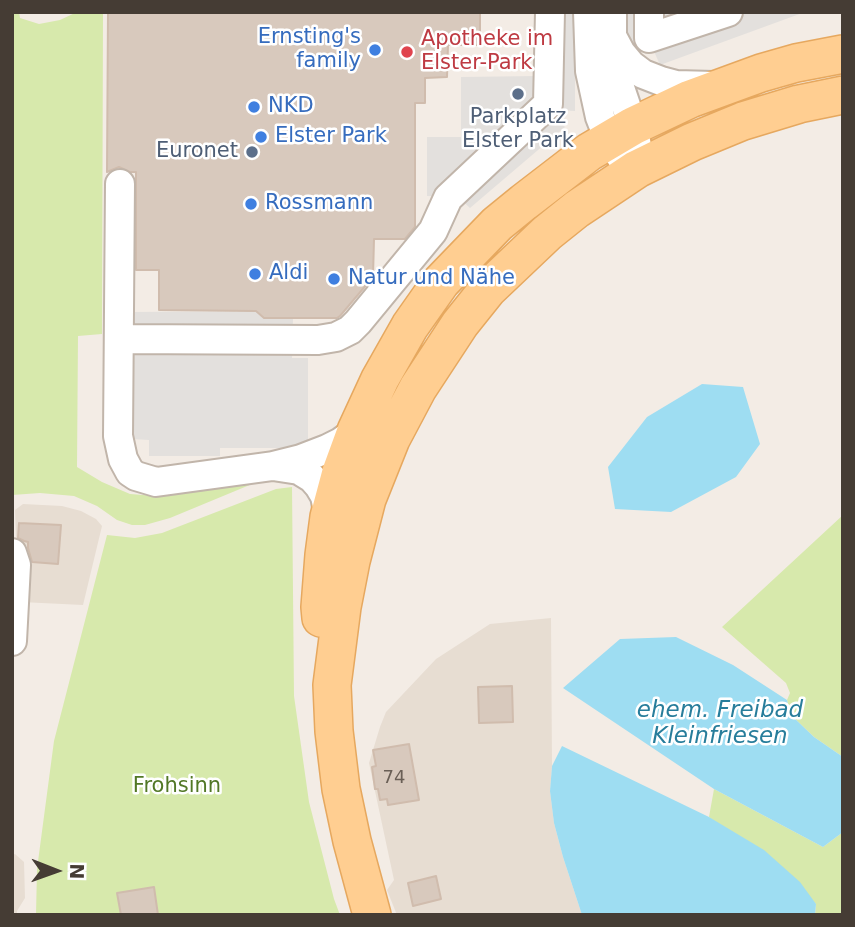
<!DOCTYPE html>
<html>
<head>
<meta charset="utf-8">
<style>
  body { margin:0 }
  #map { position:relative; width:855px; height:927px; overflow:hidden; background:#f3ece5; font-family:"DejaVu Sans",sans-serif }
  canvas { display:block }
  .frame { position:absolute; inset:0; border:14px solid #453c34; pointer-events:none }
  .north { position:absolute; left:21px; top:836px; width:70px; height:70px; -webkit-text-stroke:5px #fff; paint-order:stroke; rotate:91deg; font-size:19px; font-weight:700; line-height:28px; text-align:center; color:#453c34 }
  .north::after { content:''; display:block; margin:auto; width:24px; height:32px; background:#453c34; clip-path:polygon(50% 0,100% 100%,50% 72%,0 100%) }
</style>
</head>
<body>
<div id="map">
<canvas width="855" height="927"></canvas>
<div class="frame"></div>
<div class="north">N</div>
</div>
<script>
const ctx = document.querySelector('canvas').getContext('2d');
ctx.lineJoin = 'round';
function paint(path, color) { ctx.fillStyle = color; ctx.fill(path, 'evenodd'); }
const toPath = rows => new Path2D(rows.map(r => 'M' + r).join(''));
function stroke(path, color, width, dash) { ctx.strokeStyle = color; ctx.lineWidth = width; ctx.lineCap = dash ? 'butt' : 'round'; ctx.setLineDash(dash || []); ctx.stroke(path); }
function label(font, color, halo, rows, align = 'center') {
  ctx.font = font + ' "DejaVu Sans",sans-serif'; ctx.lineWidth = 5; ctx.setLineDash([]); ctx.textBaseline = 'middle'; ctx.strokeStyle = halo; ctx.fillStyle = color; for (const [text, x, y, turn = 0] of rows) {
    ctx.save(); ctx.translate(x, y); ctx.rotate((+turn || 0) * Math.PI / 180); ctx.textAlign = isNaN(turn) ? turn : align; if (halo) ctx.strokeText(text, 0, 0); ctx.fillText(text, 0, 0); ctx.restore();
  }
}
const residential = toPath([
  [23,504,62,506,81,511,96,519,102,526,83,605,21,602,21,546,16,537,15,510],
  [551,618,552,766,550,791,554,823,563,857,582,915,397,915,387,890,394,880,369,763,380,727,386,712,436,659,490,624],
  [15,854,24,862,25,898,17,911,17,915,12,915,12,855]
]);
const green = toPath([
  [12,12,19,12,20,18,39,24,60,20,77,12,103,12,102,334,78,336,77,467,102,482,130,494,156,496,269,477,170,518,145,525,132,525,117,520,97,506,74,496,40,493,12,495],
  [292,487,294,696,309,802,334,899,340,915,36,915,37,869,54,741,107,535,135,538,162,533,276,489],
  [843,515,843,757,814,737,791,715,787,700,790,693,786,683,722,627],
  [714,789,823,847,843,832,843,915,815,915,816,904,709,817]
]);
const parking = toPath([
  [538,12,575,12,575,111,556,110,553,115,565,127,470,208,458,197,427,196,427,137,461,137,461,77,537,76],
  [625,12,805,12,660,65,653,49,631,49,625,39],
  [256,311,264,318,293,318,292,358,308,358,308,448,220,448,220,456,149,456,149,440,132,439,132,312]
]);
const water = toPath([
  [702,384,743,387,760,444,736,477,671,512,615,509,608,467,647,417],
  [676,637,733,665,787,700,791,715,814,737,843,757,843,832,823,847,714,789,563,688,620,639],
  [562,746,709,817,764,850,800,882,816,904,815,915,582,915,563,857,554,823,550,791,552,766]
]);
const building = toPath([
  [108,12,480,12,480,45,448,45,447,77,425,78,425,103,415,103,415,227,405,239,374,239,373,277,340,316,337,318,264,318,256,311,159,310,159,270,136,270,136,172,130,172,119,167,107,172,108,12],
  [19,523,61,525,58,564,32,562,28,548,28,542,24,541,18,538,19,523],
  [512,686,513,722,479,723,478,687,512,686],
  [409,744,419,800,388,805,387,799,380,800,378,789,375,789,372,767,376,766,373,750,409,744],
  [436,876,441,899,413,906,408,883,436,876],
  [154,887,158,915,121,915,117,893,154,887]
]);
const minor = toPath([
  [588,12,590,71,600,117,609,140,621,157,637,169],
  [612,12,612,55,616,76,633,126,637,146],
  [649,12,649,38,728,12],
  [613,38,621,53,631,65,643,74,661,81,676,85,714,86],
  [120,184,118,436,123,459,130,472,136,476,156,482,273,466,301,459,327,449,341,442,356,431],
  [119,339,318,340,336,337,350,330,358,322,433,231,448,198,548,104,550,12],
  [273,466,299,470,312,478,319,486,325,496,329,517],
  [12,553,16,565,12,641]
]);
const major = toPath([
  [321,618,320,607,324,555,329,517,341,472,356,431,380,379,410,326,441,282,497,224,524,202,589,152,633,126,690,99,761,73,796,63,843,54],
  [372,915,352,841,341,789,334,731,332,685,342,607,351,561,367,499,391,439,418,388,460,324,488,289,547,233,577,209,637,169,692,142,743,121,799,104,843,95]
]);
const markers = [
  [375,50,7,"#3f7fe0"],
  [407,52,7,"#e0444e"],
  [518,94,7,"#5c6f8a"],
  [254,107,7,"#3f7fe0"],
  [261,137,7,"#3f7fe0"],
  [252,152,7,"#5c6f8a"],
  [251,204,7,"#3f7fe0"],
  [255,274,7,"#3f7fe0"],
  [334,279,7,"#3f7fe0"]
];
const numberNames = [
  ["74",394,778]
];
const shopNames = [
  ["Ernsting's",361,38,"right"],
  ["family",361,62,"right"],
  ["NKD",268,107],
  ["Elster Park",275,137],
  ["Rossmann",265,204],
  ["Aldi",269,274],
  ["Natur und Nähe",348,279]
];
const healthNames = [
  ["Apotheke im",421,40],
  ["Elster-Park",421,64]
];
const serviceNames = [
  ["Parkplatz",518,118],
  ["Elster Park",518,142],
  ["Euronet",238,152,"right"]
];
const parkNames = [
  ["Frohsinn",177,787]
];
const waterNames = [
  ["ehem. Freibad",720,711],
  ["Kleinfriesen",720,737]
];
paint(residential, '#e7ddd2');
paint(green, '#d7e9ac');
paint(parking, '#e3e0dd');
paint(water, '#9eddf2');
paint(building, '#d8c9bd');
stroke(building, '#d0bcad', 2);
stroke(minor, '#c1b5aa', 32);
stroke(major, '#e6a85f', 40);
stroke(minor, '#fff', 28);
stroke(major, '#ffce91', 37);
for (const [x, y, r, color] of markers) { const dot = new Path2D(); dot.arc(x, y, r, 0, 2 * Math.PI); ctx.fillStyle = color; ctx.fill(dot); stroke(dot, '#fff', 2.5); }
label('18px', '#6a5f56', null, numberNames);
label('21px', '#366cbe', '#fff', shopNames, 'left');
label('21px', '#be3a42', '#fff', healthNames, 'left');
label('21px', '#4e5e75', '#fff', serviceNames);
label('21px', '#527826', '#fff', parkNames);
label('italic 23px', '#277d9b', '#fff', waterNames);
</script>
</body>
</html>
